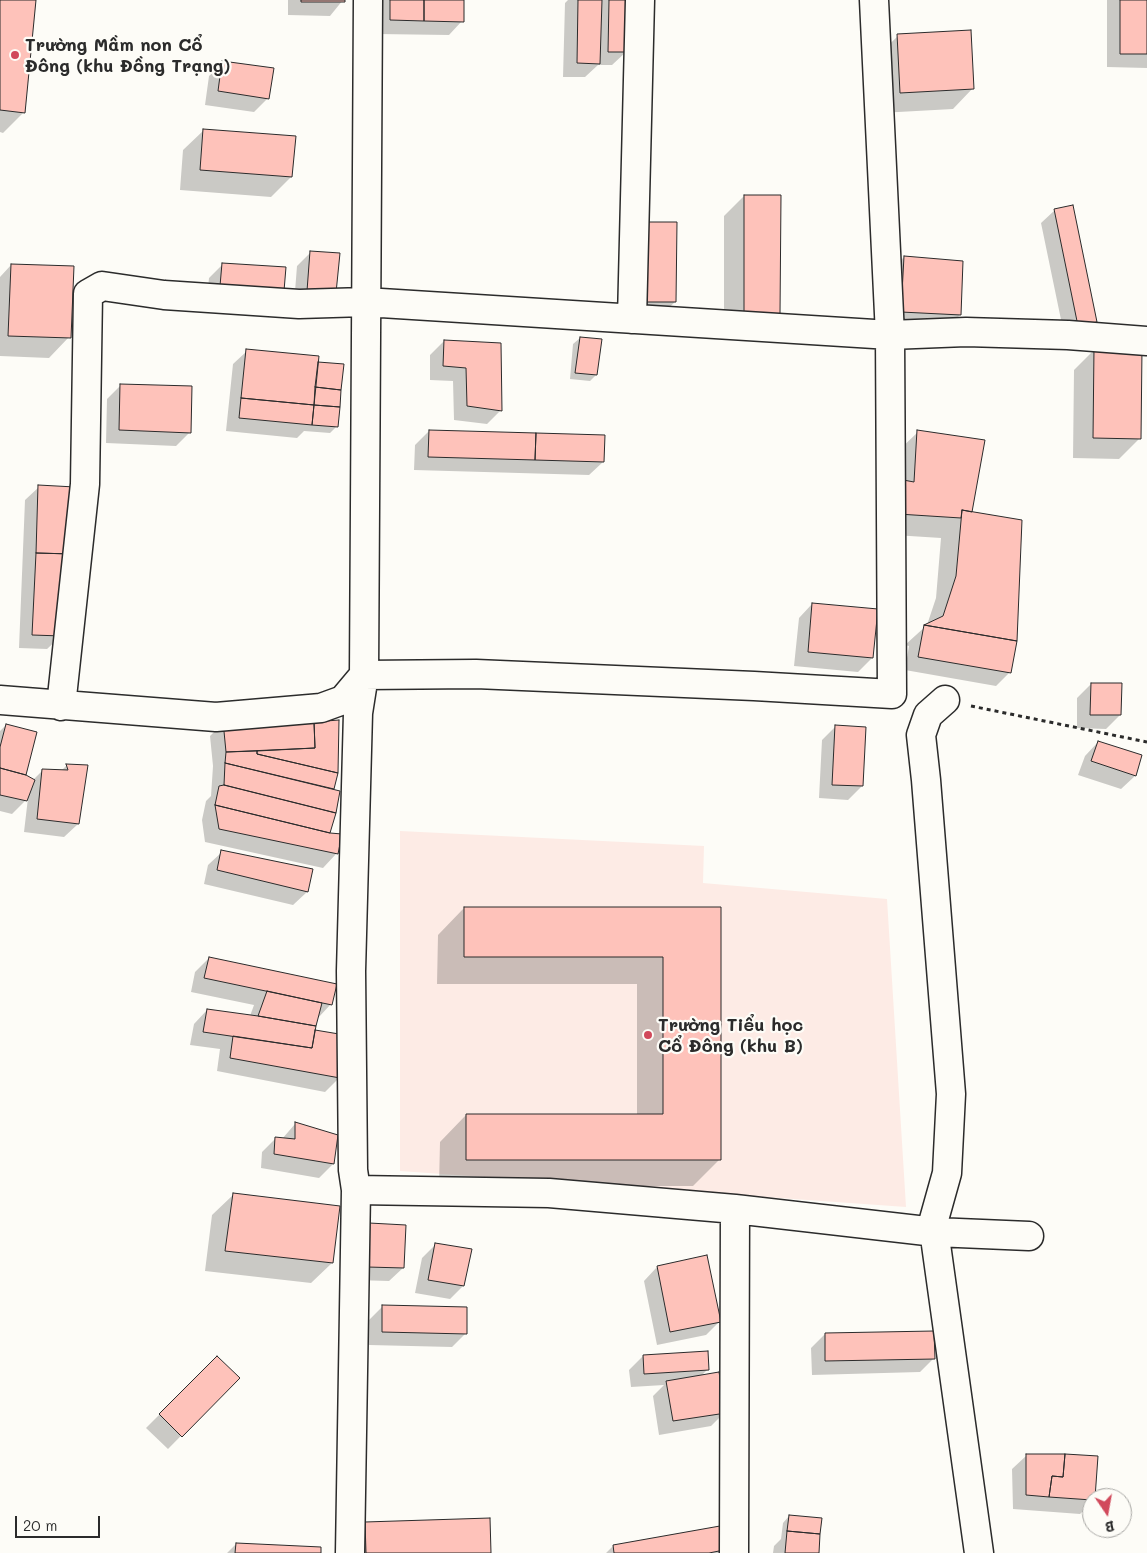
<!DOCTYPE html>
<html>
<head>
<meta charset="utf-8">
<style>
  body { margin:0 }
  #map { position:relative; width:1147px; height:1553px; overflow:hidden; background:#fdfcf7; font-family:Mali,sans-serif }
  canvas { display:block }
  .north { position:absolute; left:1082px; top:1488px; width:50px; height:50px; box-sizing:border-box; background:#fdfcf7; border:1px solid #a9a8a5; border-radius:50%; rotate:168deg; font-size:14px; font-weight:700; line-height:20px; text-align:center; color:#2b2b2b }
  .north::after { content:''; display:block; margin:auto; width:18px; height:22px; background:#d1495b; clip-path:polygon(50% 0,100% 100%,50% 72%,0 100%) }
  .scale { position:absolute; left:15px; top:1516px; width:85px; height:22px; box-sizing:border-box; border:2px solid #2b2b2b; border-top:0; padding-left:6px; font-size:15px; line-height:18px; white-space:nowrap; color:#2b2b2b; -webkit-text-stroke:4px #fdfcf7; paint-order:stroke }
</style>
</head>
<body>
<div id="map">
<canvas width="1147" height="1553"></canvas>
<div class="north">B</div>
<div class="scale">20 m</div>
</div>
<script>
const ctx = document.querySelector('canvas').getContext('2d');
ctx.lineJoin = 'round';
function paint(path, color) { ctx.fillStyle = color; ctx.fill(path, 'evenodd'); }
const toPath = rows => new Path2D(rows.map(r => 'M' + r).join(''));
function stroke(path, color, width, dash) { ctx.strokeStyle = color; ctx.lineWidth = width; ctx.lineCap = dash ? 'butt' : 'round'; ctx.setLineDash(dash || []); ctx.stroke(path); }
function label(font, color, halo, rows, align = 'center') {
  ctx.font = font + ' Mali,sans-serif'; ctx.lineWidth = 4.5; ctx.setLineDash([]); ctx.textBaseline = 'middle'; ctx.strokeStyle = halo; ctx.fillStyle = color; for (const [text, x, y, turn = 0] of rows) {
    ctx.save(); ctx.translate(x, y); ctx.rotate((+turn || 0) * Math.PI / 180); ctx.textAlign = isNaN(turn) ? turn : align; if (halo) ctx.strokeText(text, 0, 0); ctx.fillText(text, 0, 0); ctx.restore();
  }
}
const built = toPath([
  [400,831,704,846,703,883,887,899,906,1207,400,1171]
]);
const shadow = toPath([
  [0,0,35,0,24,112,3,133,0,132],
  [288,0,343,0,330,16,288,15],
  [378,0,463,0,462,21,449,35,377,34],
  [568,0,626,0,626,52,612,65,598,65,585,77,563,77,565,3],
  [1107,0,1147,0,1147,68,1107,67],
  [898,36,973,88,953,109,880,113,877,56],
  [223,62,268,98,254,112,205,105,209,76],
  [204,130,291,177,271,197,180,190,183,150],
  [744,196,779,313,758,334,724,334,724,216],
  [1055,210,1095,322,1082,336,1065,339,1041,223],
  [675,223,675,302,661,315,628,315],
  [311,252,335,293,294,304,297,266],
  [904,257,960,315,946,329,887,326,891,271],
  [223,264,284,269,207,299,209,278],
  [11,265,69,337,49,358,0,356,0,277],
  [580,338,596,375,590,381,570,379,573,344],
  [444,341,501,410,487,424,454,420,453,381,430,380,430,355],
  [1095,349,1140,438,1119,459,1073,458,1074,370],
  [247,351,317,363,336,427,330,433,304,431,297,438,226,431,233,364],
  [121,385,190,432,176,446,106,443,107,399],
  [429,431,603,462,589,475,414,470,415,445],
  [918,432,971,513,1010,672,996,686,905,670,909,646,905,645,927,625,936,598,941,538,878,534,897,452],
  [39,487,61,636,47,649,19,648,25,500],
  [812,604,872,658,858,672,794,666,799,618],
  [1091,684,1120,715,1106,729,1077,728,1077,698],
  [312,720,337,773,333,790,328,834,340,835,336,854,323,868,205,842,202,820,206,801,211,796,213,766,210,736,224,722],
  [6,725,24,776,33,780,43,770,61,771,67,765,86,766,78,824,64,837,24,832,28,798,12,814,0,811,0,731],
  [836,726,862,786,848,800,819,798,822,740],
  [1098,742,1135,776,1121,789,1078,775,1085,756],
  [222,852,307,892,293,905,204,884,208,865],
  [464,908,720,909,720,1159,693,1186,439,1186,440,1142,466,1115,637,1115,637,984,437,984,438,935],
  [209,958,331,1004,318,1018,313,1031,339,1078,325,1092,217,1071,220,1049,190,1045,194,1024,207,1010,250,1016,254,1005,191,992,195,972],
  [295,1124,337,1136,333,1164,319,1178,261,1168,262,1152,276,1138,282,1139],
  [233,1195,332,1263,311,1283,205,1271,212,1215],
  [356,1238,403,1268,389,1281,354,1280],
  [436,1244,463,1286,450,1299,415,1293,422,1258],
  [657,1267,720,1321,706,1335,657,1345,644,1281],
  [383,1306,466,1333,452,1347,369,1345,369,1320],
  [825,1334,933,1359,920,1372,812,1375,811,1348],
  [643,1356,708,1369,700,1377,725,1412,711,1426,659,1435,653,1396,664,1385,631,1387,629,1370],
  [217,1357,238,1378,168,1449,146,1428],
  [1026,1456,1094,1498,1092,1498,1092,1502,1080,1514,1013,1509,1012,1469],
  [789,1516,818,1553,773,1553,774,1546,781,1539,783,1523],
  [365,1524,490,1553,345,1553,345,1544],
  [236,1544,320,1553,227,1553],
  [613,1546,723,1550,720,1553,606,1553]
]);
const building = toPath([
  [0,0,36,0,25,113,0,110,0,0],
  [301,0,345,0,345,2,301,2,301,0],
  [390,0,424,0,424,21,390,20,390,0],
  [424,0,464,0,464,22,424,21,424,0],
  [578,0,602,0,600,64,577,63,578,0],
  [609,0,627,0,627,52,608,52,609,0],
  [1120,0,1147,0,1147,54,1120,54,1120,0],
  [971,30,974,89,900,93,897,34,971,30],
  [222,61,274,68,269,99,218,91,222,61],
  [203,129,296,136,292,177,200,170,203,129],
  [744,195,781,195,780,314,744,314,744,195],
  [1073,205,1097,322,1078,326,1054,209,1073,205],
  [641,222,677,222,676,302,641,302,641,222],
  [310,251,340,253,336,293,307,291,310,251],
  [904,256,963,261,961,315,901,312,904,256],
  [222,263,286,267,284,291,220,286,222,263],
  [11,264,74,266,71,338,8,336,11,264],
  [580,337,602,339,597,375,575,373,580,337],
  [444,340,501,343,502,411,467,406,466,368,443,366,444,340],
  [1094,348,1142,349,1141,439,1093,438,1094,348],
  [246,349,319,356,314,405,241,398,246,349],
  [318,362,344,364,341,390,315,387,318,362],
  [120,384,192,386,191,433,119,430,120,384],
  [315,387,341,390,340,407,314,405,315,387],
  [241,398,314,405,312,425,239,418,241,398],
  [314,405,340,407,338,427,312,425,314,405],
  [429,430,536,433,535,460,428,457,429,430],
  [917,430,985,440,972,512,962,510,961,518,898,514,898,479,914,482,917,430],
  [536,433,605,435,604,462,535,460,536,433],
  [38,485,75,487,72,554,36,553,38,485],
  [962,510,1022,520,1017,641,924,625,943,616,956,576,962,510],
  [36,553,72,554,62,636,32,635,36,553],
  [812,603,878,609,873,658,808,652,812,603],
  [924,625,1017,641,1011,673,918,657,924,625],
  [1091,683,1122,683,1121,715,1090,715,1091,683],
  [339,720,338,773,257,754,257,751,315,748,314,722,339,720],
  [223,721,314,722,315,748,226,752,223,721],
  [6,724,37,732,26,775,0,768,0,747,6,724],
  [835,725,866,727,863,786,832,785,835,725],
  [1098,741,1142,755,1136,776,1091,761,1098,741],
  [257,751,257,754,338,773,334,789,225,763,226,752,257,751],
  [225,763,340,791,336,813,224,785,225,763],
  [66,764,88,765,79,824,37,819,42,769,68,770,66,764],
  [0,768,26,775,35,780,27,801,0,795,0,768],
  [224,785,336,813,330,833,215,805,219,786,224,785],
  [215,805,330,833,342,834,338,854,219,829,215,805],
  [221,850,313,869,308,892,217,870,221,850],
  [464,907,721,907,721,1160,466,1160,466,1114,663,1114,663,957,464,957,464,907],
  [209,957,337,984,332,1005,204,978,209,957],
  [267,991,322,1003,316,1026,258,1016,267,991],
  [207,1009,258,1016,316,1026,312,1048,203,1032,207,1009],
  [315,1030,345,1035,340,1078,230,1058,233,1036,312,1048,315,1030],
  [295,1122,338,1135,334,1164,274,1154,275,1137,295,1139,295,1122],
  [233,1193,340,1206,333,1263,225,1251,233,1193],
  [369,1223,406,1225,404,1268,367,1267,369,1223],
  [435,1243,472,1249,464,1286,428,1280,435,1243],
  [707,1255,721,1322,670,1332,657,1266,707,1255],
  [382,1305,467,1307,467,1334,382,1332,382,1305],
  [934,1331,935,1359,825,1361,825,1333,934,1331],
  [708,1351,709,1370,644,1374,643,1355,708,1351],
  [217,1356,240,1378,182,1437,159,1414,217,1356],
  [719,1372,726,1413,673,1421,666,1381,719,1372],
  [1026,1454,1065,1454,1063,1477,1052,1476,1049,1497,1026,1495,1026,1454],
  [1065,1454,1098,1456,1095,1498,1092,1498,1092,1500,1049,1497,1052,1476,1063,1477,1065,1454],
  [789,1515,822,1518,820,1534,787,1531,789,1515],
  [490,1518,491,1553,366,1553,365,1522,490,1518],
  [720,1526,724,1550,709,1553,614,1553,613,1545,720,1526],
  [787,1531,820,1534,819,1553,785,1553,787,1531],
  [236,1543,321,1547,321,1553,235,1553,236,1543]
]);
const path = toPath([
  [971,706,1147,742]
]);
const minor = toPath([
  [632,319,640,0],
  [0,700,216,717,321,708,343,700,364,675,476,674,754,686,892,694,890,335,874,0],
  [945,700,928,715,921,735,926,780,951,1094,947,1173,933,1223,979,1553],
  [61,706,85,484,88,294,102,286,164,295,299,304,365,302,890,335,966,332,1068,335,1147,341],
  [356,1190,549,1193,735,1209,935,1232,1029,1236],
  [350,1553,356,1190,353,1170,351,971,358,713,364,675,368,0],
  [734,1553,735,1209]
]);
const markers = [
  [15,55,5,"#d1495b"],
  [648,1035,5,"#d1495b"]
];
const poiNames = [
  ["Trường Mầm non Cổ",25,45],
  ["Đông (khu Đồng Trạng)",25,66],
  ["Trường Tiểu học",658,1025],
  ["Cổ Đông (khu B)",658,1046]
];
paint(built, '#fdebe5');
paint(shadow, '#0003');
paint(building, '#fec2ba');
stroke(building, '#2b2b2b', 1);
stroke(minor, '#2b2b2b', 31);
stroke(path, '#2b2b2b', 3, [4, 4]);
stroke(minor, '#fdfcf7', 28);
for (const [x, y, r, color] of markers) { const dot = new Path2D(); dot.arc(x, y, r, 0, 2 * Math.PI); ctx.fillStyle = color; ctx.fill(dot); stroke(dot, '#fdfcf7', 2); }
label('bold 18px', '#2b2b2b', '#fdfcf7', poiNames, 'left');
</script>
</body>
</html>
